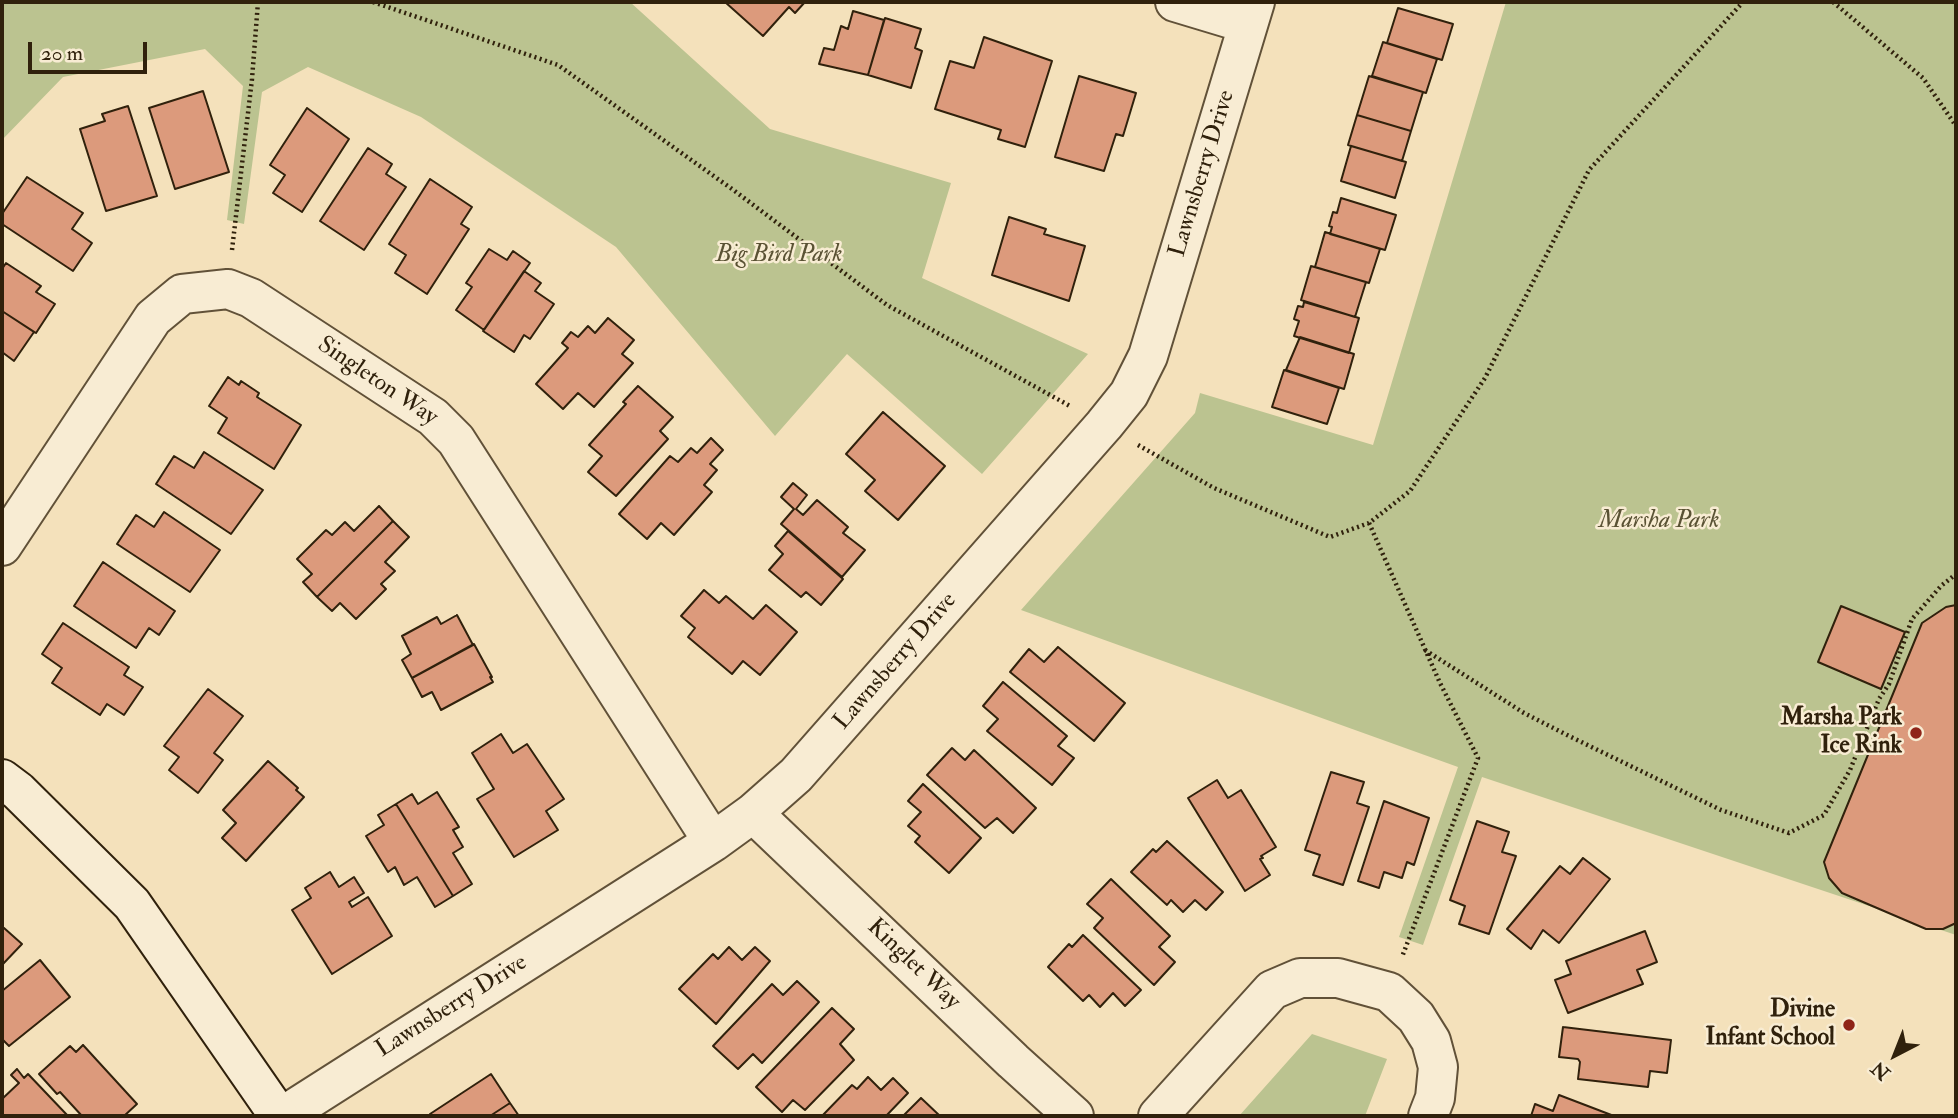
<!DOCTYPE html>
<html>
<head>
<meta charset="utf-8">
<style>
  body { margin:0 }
  #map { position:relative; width:1958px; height:1118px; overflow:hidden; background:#f4e1bb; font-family:"IM FELL Double Pica",serif }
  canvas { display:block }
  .frame { position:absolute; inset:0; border:4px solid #30210c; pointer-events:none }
  .north { position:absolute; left:1860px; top:1020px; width:70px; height:70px; -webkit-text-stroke:5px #f8ecd3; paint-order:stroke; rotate:222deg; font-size:19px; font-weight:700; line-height:28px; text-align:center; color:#30210c }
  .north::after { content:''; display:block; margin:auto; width:24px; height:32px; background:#30210c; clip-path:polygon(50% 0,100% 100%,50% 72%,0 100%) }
  .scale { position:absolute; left:28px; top:42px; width:119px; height:32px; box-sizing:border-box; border:4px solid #30210c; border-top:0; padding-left:9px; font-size:21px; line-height:24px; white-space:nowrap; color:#30210c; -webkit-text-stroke:5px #f8ecd3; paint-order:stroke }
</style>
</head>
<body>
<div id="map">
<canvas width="1958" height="1118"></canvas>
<div class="frame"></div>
<div class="north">N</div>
<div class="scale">20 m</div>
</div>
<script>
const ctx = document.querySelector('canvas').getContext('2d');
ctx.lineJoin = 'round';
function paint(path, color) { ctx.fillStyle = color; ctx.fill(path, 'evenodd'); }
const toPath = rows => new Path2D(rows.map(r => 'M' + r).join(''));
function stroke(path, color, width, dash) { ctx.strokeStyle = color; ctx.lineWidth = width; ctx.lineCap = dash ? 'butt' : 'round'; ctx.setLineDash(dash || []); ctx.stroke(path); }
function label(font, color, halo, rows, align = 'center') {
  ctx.font = font + ' "IM FELL Double Pica",serif'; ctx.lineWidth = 5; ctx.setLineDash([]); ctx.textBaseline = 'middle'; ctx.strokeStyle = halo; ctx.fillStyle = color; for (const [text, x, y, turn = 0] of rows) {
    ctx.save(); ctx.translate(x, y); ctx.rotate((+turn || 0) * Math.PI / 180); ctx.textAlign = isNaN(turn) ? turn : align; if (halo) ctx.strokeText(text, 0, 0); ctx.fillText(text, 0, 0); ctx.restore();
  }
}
const green = toPath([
  [2,2,630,2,770,129,951,183,922,278,1088,354,982,474,847,354,775,436,616,247,421,117,308,67,262,92,244,224,227,220,243,86,205,49,63,77,2,140],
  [1506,2,1956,2,1956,935,1482,777,1423,945,1399,937,1458,767,1021,610,1195,413,1200,393,1373,445],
  [1312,1034,1387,1059,1365,1116,1239,1116]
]);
const building = toPath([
  [725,2,805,2,795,13,789,7,763,36,725,2],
  [1398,8,1453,24,1442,60,1387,43,1398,8],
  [853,11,884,20,868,75,819,64,824,48,834,50,841,26,848,29,853,11],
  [885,18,921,29,915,48,922,51,911,88,868,75,885,18],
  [984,37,1052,61,1025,147,998,139,1001,130,935,109,950,61,974,68,984,37],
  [1383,42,1437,59,1426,93,1372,76,1383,42],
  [1079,76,1136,93,1123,136,1116,134,1104,171,1055,157,1079,76],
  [1369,76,1423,92,1411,131,1357,115,1369,76],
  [203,91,229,172,175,189,149,108,203,91],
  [128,106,157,196,106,211,80,129,105,121,102,114,128,106],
  [307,108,349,139,302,212,273,193,285,175,270,165,307,108],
  [1357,115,1411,131,1402,161,1348,145,1357,115],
  [1351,146,1406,162,1395,198,1341,181,1351,146],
  [368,148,392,164,386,174,406,187,364,250,320,221,368,148],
  [27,177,83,213,72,229,92,243,73,271,2,224,2,214,27,177],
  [430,179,472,207,461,224,469,229,427,294,395,273,406,255,389,244,430,179],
  [1341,198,1396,215,1385,250,1330,234,1332,227,1329,226,1333,212,1337,213,1341,198],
  [1009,217,1046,229,1044,234,1085,246,1069,301,992,275,1009,217],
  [1325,232,1380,249,1369,283,1315,267,1325,232],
  [489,249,507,260,513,251,530,263,484,330,456,310,472,287,466,283,489,249],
  [6,263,41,286,36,292,55,304,36,333,2,311,2,269,6,263],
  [1311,266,1366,282,1355,317,1301,300,1311,266],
  [524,271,541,283,535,291,554,304,530,339,524,335,514,352,483,331,524,271],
  [1304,302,1359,318,1349,353,1294,336,1299,321,1294,319,1298,306,1303,307,1304,302],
  [2,311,34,332,14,361,2,352,2,311],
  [608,318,634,340,622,354,633,363,594,407,578,393,563,409,536,384,568,348,562,343,571,332,578,337,588,326,595,333,608,318],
  [1300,337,1354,354,1344,389,1286,370,1300,337],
  [1284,370,1339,388,1327,424,1272,407,1284,370],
  [228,377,239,385,241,381,259,393,257,397,301,425,274,469,218,433,227,418,209,406,228,377],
  [638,386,673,417,660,431,668,439,616,496,588,472,602,456,589,445,626,404,623,402,638,386],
  [883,412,945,466,898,520,865,491,875,480,846,454,883,412],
  [711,438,723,450,710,464,717,470,704,485,712,492,674,535,661,523,647,539,619,514,670,456,678,462,691,448,697,453,711,438],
  [204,452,263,490,231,534,156,484,174,456,194,468,204,452],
  [793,483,807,495,796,509,803,515,817,500,848,527,843,533,865,550,842,577,781,524,794,509,781,497,793,483],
  [379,506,393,521,317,597,303,582,312,574,297,559,326,530,332,535,345,522,354,531,379,506],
  [164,512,220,550,190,592,117,544,136,515,154,527,164,512],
  [393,521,409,537,385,562,395,571,381,584,386,589,356,619,340,603,332,611,317,597,393,521],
  [788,531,843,579,821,605,806,592,801,597,769,570,783,554,775,546,788,531],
  [103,562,175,611,159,635,149,628,136,648,74,606,103,562],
  [704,590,719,603,726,596,753,619,766,605,797,632,760,675,743,661,732,674,688,637,695,628,681,616,704,590],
  [1956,605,1956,923,1943,929,1926,929,1842,893,1829,878,1824,862,1922,623,1946,607,1956,605],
  [1841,606,1905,632,1881,689,1818,662,1841,606],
  [457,615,473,645,412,678,402,660,411,654,402,636,437,617,441,624,457,615],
  [63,623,129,667,124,675,143,687,124,715,107,704,100,715,52,683,62,668,42,654,63,623],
  [474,644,492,677,490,677,493,682,441,710,432,692,422,697,412,678,474,644],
  [1058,647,1125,703,1094,741,1010,672,1029,649,1044,662,1058,647],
  [1003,682,1067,736,1058,746,1074,758,1052,785,987,731,998,719,983,706,1003,682],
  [208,689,243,716,214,753,223,760,198,793,169,770,179,757,164,746,208,689],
  [501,734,513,753,527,744,564,799,546,811,558,830,514,857,477,799,494,789,472,753,501,734],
  [952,748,965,760,974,750,1036,808,1013,833,997,818,985,828,927,775,952,748],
  [268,761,298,788,296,790,304,797,246,861,222,838,236,823,223,810,268,761],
  [1331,772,1364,782,1357,803,1369,807,1343,885,1313,875,1320,855,1305,850,1331,772],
  [1217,780,1228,798,1241,790,1276,847,1261,856,1263,858,1260,859,1270,875,1245,891,1188,798,1217,780],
  [923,784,981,838,949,873,915,842,920,836,908,826,921,812,908,801,923,784],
  [437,792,459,827,453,830,463,847,453,853,472,884,453,896,396,804,412,794,418,804,437,792],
  [1384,801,1429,818,1414,865,1407,862,1402,878,1384,872,1379,888,1358,881,1384,801],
  [396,804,453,896,435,907,417,877,404,885,395,867,388,872,366,836,384,825,378,815,396,804],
  [1477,821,1509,832,1502,852,1516,856,1489,934,1459,924,1465,906,1450,900,1477,821],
  [1167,841,1223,892,1206,910,1195,900,1183,912,1171,900,1167,905,1131,872,1153,849,1156,852,1167,841],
  [1583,858,1610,879,1559,943,1543,930,1531,949,1507,929,1560,866,1570,874,1583,858],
  [330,872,339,887,354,877,364,893,349,902,352,907,368,897,392,936,332,974,292,910,311,898,305,888,330,872],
  [1111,879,1170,936,1159,947,1175,962,1154,985,1094,928,1103,918,1087,904,1111,879],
  [4,928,22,944,2,965,2,931,4,928],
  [1645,931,1657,962,1637,970,1643,984,1568,1013,1555,980,1571,974,1566,961,1645,931],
  [1083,935,1141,990,1125,1006,1113,993,1100,1007,1089,995,1083,1001,1048,967,1069,944,1072,947,1083,935],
  [729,947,742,960,755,947,770,961,716,1024,679,989,713,954,718,959,729,947],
  [40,960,70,997,9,1046,3,1040,2,1042,2,991,40,960],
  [797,981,819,1002,762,1063,753,1054,738,1069,713,1046,772,984,783,995,797,981],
  [832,1008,854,1029,840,1044,854,1060,805,1110,793,1100,782,1112,756,1087,832,1008],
  [1563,1027,1671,1040,1667,1073,1650,1071,1648,1087,1578,1079,1580,1062,1578,1059,1559,1057,1563,1027],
  [83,1045,137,1104,124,1116,82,1116,60,1092,57,1094,39,1074,70,1046,76,1052,83,1045],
  [17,1069,24,1078,28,1074,68,1116,2,1116,2,1099,19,1083,11,1075,17,1069],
  [491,1074,510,1103,490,1116,432,1116,430,1114,491,1074],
  [868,1077,881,1090,893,1078,908,1093,886,1116,822,1116,852,1085,857,1089,868,1077],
  [1559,1095,1614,1116,1531,1116,1535,1104,1553,1111,1559,1095],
  [921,1098,940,1116,903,1116,921,1098],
  [510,1103,519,1116,490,1116,510,1103]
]);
const path = toPath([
  [373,2,558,65,732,189,887,305,1070,406],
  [1833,2,1923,78,1956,126],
  [232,250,252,79,258,2],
  [1138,445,1214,488,1330,537,1369,523,1410,491,1485,378,1589,170,1743,2],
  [1369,523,1440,683,1478,758,1402,957],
  [1425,650,1524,713,1569,736,1721,810,1789,833,1824,815,1850,770,1879,699,1889,684,1912,619,1941,586,1956,574]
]);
const minor = toPath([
  [1175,2,1248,24],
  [2,546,153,318,182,294,228,289,251,298,433,417,456,440,713,842],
  [753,813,1013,1061,1074,1116],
  [283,1116,713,842,753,813,796,775,1104,425,1129,394,1148,356,1255,2],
  [1158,1116,1272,990,1300,978,1338,978,1389,992,1416,1017,1431,1041,1438,1067,1435,1098,1428,1116]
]);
const secondary = toPath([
  [2,779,18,791,132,904,279,1116]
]);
const markers = [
  [1916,733,7,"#8f2418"],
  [1849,1025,7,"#8f2418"]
];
const streetNames = [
  ["Lawnsberry Drive",1203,174,-73],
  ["Singleton Way",377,382,34],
  ["Lawnsberry Drive",896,662,-49],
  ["Kinglet Way",913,965,44],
  ["Lawnsberry Drive",452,1007,-32]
];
const parkNames = [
  ["Big Bird Park",779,256],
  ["Marsha Park",1659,522]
];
const poiNames = [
  ["Marsha Park",1902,719],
  ["Ice Rink",1902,747],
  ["Divine",1835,1011],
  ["Infant School",1835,1039]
];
paint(green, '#bbc390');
paint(building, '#dc9a7c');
stroke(building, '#30210c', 2);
stroke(minor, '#615138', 42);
stroke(secondary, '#30210c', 42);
stroke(path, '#30210c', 4.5, [2, 3.5]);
stroke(minor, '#f8ecd3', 38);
stroke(secondary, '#f8ecd3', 38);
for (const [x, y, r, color] of markers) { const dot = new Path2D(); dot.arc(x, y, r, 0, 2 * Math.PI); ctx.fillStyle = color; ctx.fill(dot); stroke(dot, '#f8ecd3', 2.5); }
label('24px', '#30210c', '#f8ecd3', streetNames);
label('italic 24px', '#5a5234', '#f8ecd3', parkNames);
label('bold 24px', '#30210c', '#f8ecd3', poiNames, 'right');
</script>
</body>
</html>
